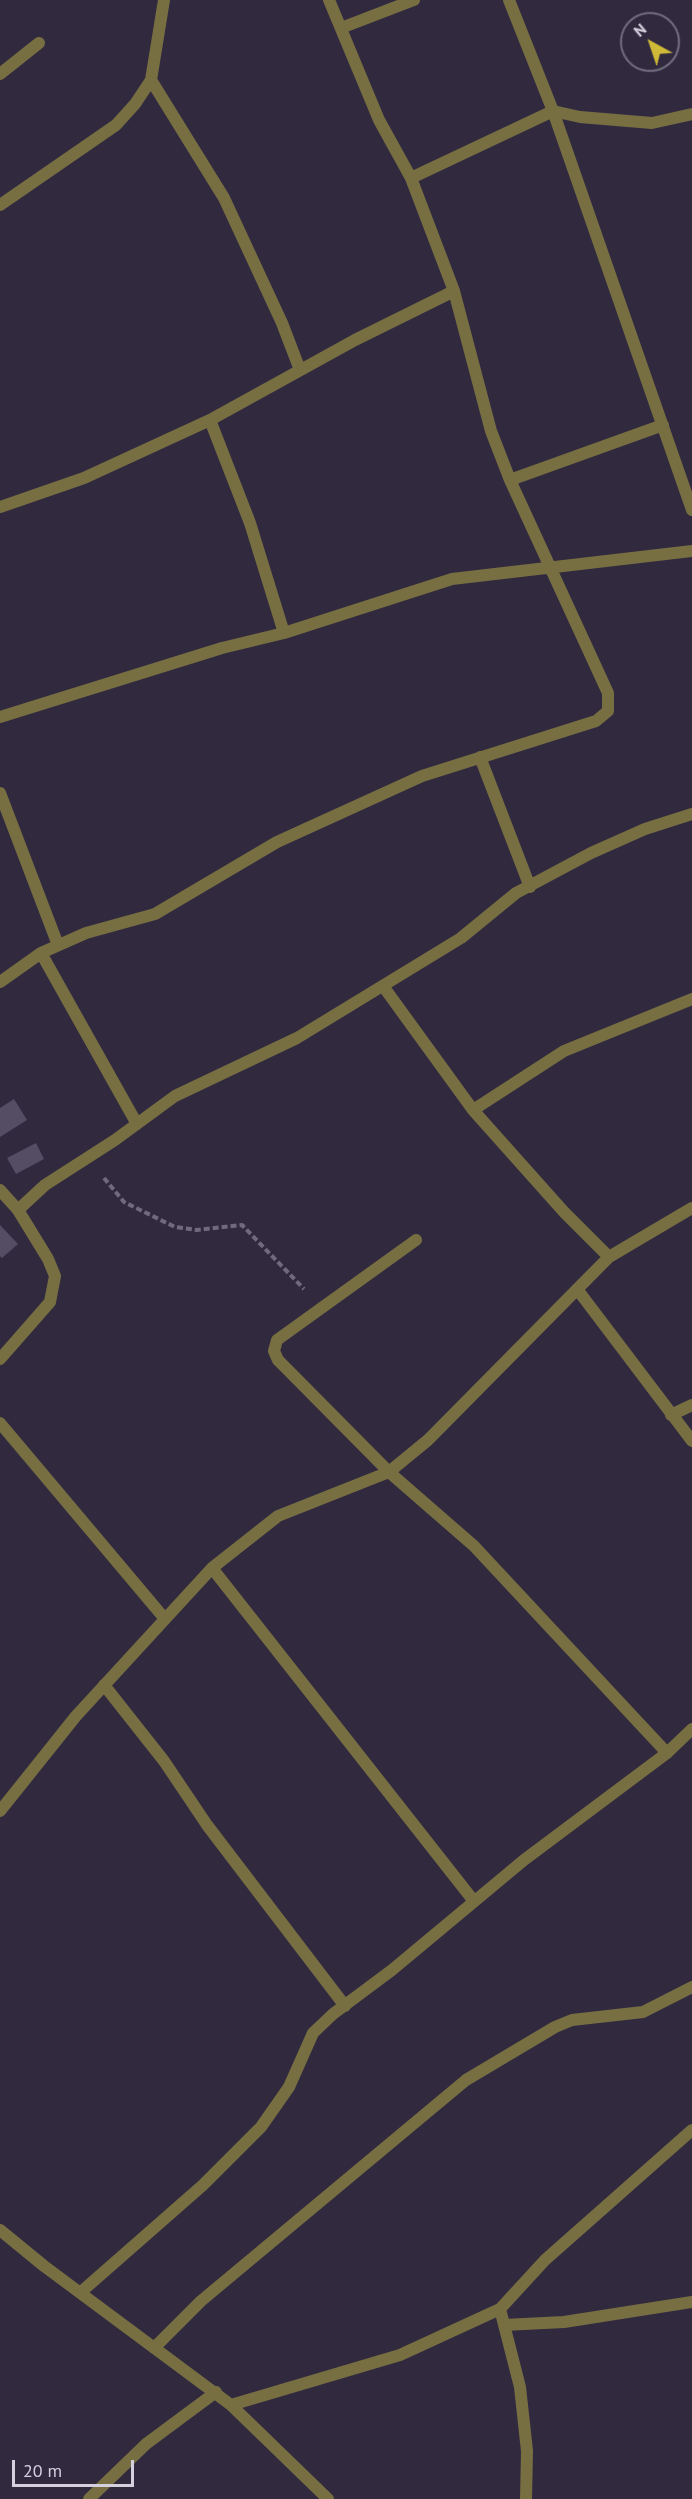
<!DOCTYPE html>
<style>
body{margin:0}
#map{position:relative;width:692px;height:2499px;overflow:hidden;background:#312a3f;font-family:"PT Sans",sans-serif}
canvas{display:block}
.north{position:absolute;left:620px;top:12px;width:60px;height:60px;box-sizing:border-box;background:#312a3f;border:2px solid #726c7f;border-radius:50%;rotate:320deg;font-size:16px;font-weight:700;line-height:24px;text-align:center;color:#d4d0de}
.north::after{content:'';display:block;margin:auto;width:21px;height:27px;background:#ceb837;clip-path:polygon(50% 0,100% 100%,50% 72%,0 100%)}
.scale{position:absolute;left:12px;top:2460px;width:122px;height:27px;box-sizing:border-box;border:3px solid #d4d0de;border-top:0;padding-left:8px;font-size:18px;line-height:21px;white-space:nowrap;color:#d4d0de;-webkit-text-stroke:4px #312a3f;paint-order:stroke}
</style>
<div id="map">
<canvas width="692" height="2499"></canvas>
<div class="north">N</div>
<div class="scale">20 m</div>
</div>
<script>
const ctx = document.querySelector('canvas').getContext('2d');
ctx.lineJoin = 'round';
function fill(path, color) { ctx.fillStyle = color; ctx.fill(path, 'evenodd'); }
const shape = rows => new Path2D(rows.map(r => 'M' + r).join(''));
function trace(path, color, width, dash) { ctx.strokeStyle = color; ctx.lineWidth = width; ctx.lineCap = dash ? 'butt' : 'round'; ctx.setLineDash(dash || []); ctx.stroke(path); }
const building = shape([
 [14,1099,27,1120,0,1137,0,1108],
 [36,1143,44,1159,16,1174,7,1158],
 [0,1225,18,1244,2,1258,0,1256]
]);
const path = shape([
 [104,1178,124,1202,175,1227,197,1230,242,1225,304,1289]
]);
const minor = shape([
 [509,0,553,111,692,510],
 [341,28,414,0],
 [0,74,39,43],
 [151,80,224,198,282,323,300,370],
 [411,178,553,111,580,117,652,123,692,114],
 [0,205,116,125,135,104,151,80,164,0],
 [210,420,250,523,284,633],
 [510,480,663,425],
 [0,507,84,478,210,420,355,340,454,291],
 [0,717,222,648,284,633,452,579,692,551],
 [480,757,530,887],
 [0,793,58,945],
 [41,953,137,1124],
 [0,982,41,953,86,933,155,914,277,842,422,776,596,721,608,711,608,693,510,480,491,431,454,291,411,178,379,120,329,0],
 [383,986,473,1110,564,1212,609,1257],
 [473,1110,564,1051,692,999],
 [0,1190,18,1210,48,1259,55,1276,50,1302,0,1359],
 [18,1210,45,1185,115,1140,175,1096,297,1038,461,938,516,893,591,853,645,829,692,814],
 [416,1240,277,1340,274,1351,278,1360,389,1472,474,1546,667,1753],
 [577,1289,692,1441],
 [671,1415,692,1405],
 [0,1423,165,1619],
 [212,1568,473,1900],
 [104,1685,164,1761,207,1825,345,2006],
 [0,1811,76,1716,212,1568,278,1516,389,1472,428,1440,609,1257,692,1208],
 [0,2230,44,2266,231,2405,328,2499],
 [81,2292,203,2185,261,2127,289,2087,313,2033,333,2014,392,1970,524,1860,667,1753,692,1729],
 [500,2309,545,2260,692,2130],
 [504,2325,564,2322,692,2302],
 [154,2348,201,2301,466,2080,555,2027,572,2020,643,2012,692,1987],
 [231,2405,400,2355,500,2309,520,2387,527,2451,526,2499],
 [89,2499,146,2444,216,2392]
]);
fill(building, '#554d64');
trace(path, '#706a7d', 4, [6, 3]);
trace(minor, '#776f42', 12);
</script>
